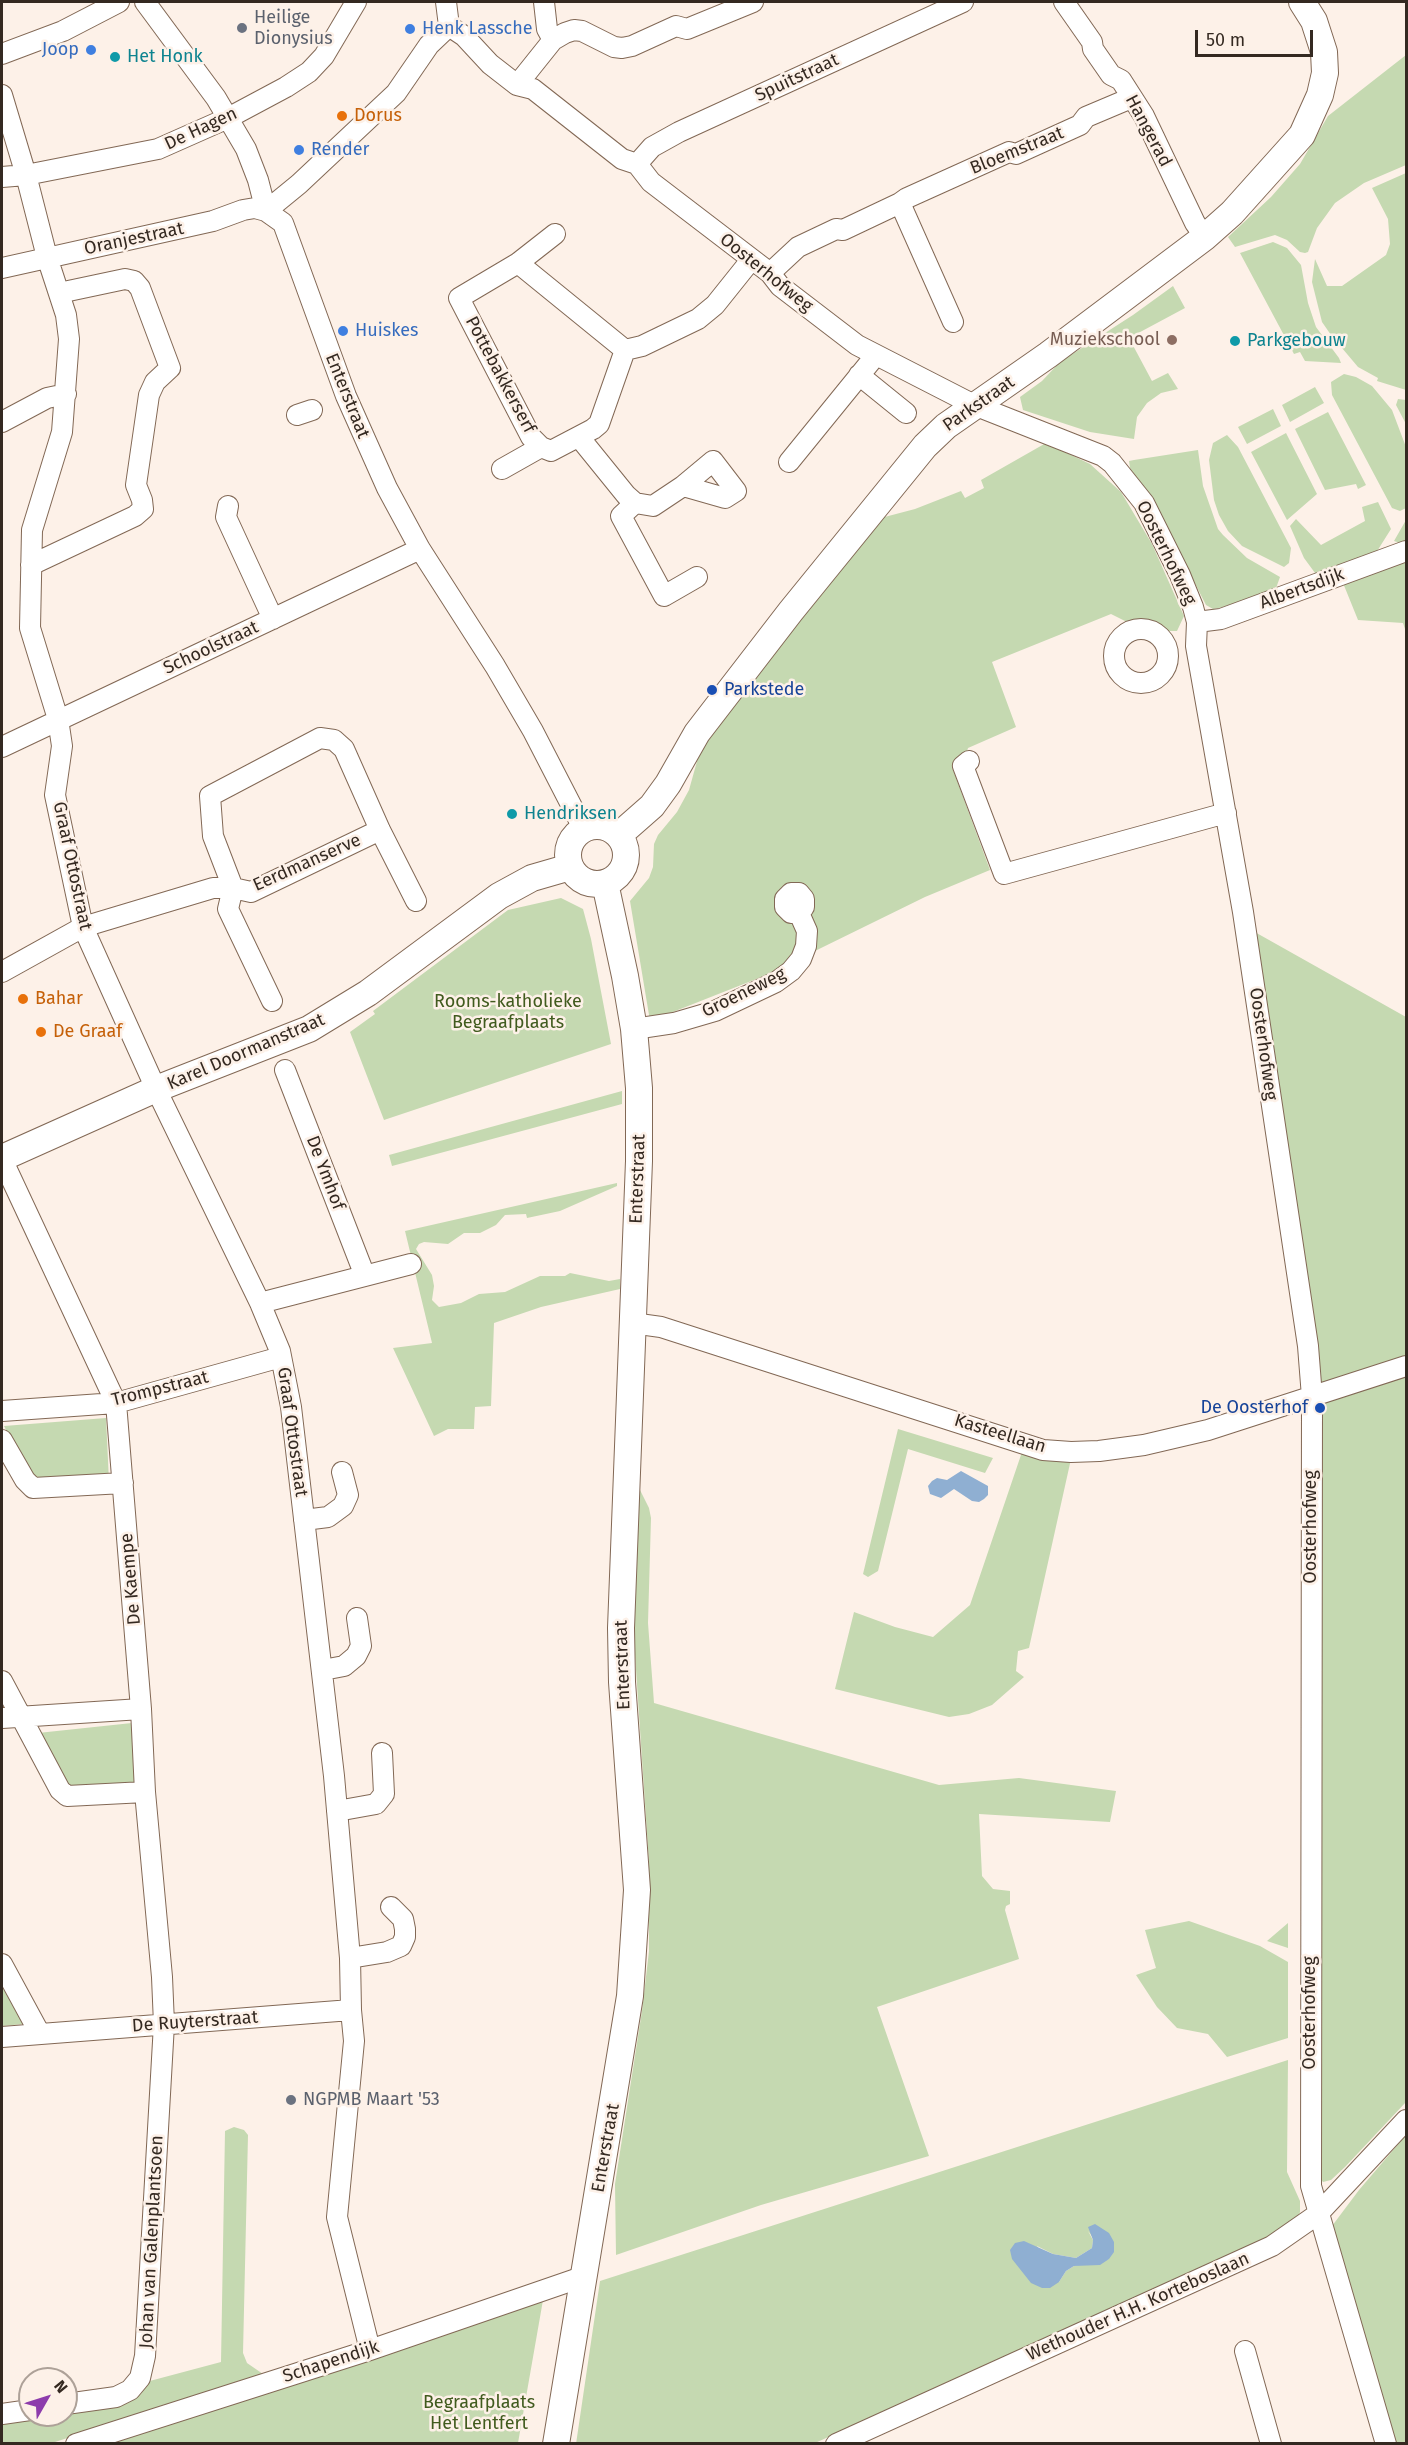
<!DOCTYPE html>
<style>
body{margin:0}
#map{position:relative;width:1408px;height:2445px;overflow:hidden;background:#fdf1e8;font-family:"Fira Sans",sans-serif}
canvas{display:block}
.frame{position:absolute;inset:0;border:3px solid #342921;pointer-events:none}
.north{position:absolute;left:18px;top:2367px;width:60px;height:60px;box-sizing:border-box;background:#fdf1e8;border:2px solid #ada198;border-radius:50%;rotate:51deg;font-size:16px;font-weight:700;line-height:24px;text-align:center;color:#342921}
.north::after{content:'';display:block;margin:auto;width:21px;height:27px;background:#8d3cac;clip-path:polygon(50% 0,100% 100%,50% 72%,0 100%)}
.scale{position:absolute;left:1195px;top:30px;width:118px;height:27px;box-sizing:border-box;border:3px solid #342921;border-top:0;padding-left:8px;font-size:18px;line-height:21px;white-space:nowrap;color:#342921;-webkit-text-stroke:4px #fdf1e8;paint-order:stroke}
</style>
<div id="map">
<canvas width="1408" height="2445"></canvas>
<div class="frame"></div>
<div class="north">N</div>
<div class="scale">50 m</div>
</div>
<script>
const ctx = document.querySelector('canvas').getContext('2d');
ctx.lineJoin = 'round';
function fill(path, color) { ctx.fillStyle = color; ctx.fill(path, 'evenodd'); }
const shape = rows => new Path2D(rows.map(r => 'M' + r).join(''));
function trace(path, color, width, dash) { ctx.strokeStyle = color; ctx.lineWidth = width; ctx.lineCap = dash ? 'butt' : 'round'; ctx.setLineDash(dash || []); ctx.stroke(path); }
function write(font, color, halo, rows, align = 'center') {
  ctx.font = font + ' "Fira Sans",sans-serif'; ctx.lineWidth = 5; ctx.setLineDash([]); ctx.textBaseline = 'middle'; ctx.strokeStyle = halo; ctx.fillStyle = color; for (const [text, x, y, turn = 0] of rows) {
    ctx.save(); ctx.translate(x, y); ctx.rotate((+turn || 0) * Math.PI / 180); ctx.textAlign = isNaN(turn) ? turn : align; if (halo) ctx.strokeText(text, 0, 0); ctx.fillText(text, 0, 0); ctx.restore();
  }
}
const green = shape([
 [1406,55,1406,165,1364,183,1335,203,1317,228,1308,252,1305,253,1300,252,1287,240,1275,235,1235,247,1228,237,1271,197,1300,164,1328,116],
 [1406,173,1406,390,1377,381,1378,378,1358,367,1331,335,1322,322,1312,282,1315,259,1327,286,1342,286,1386,255,1390,244,1388,219,1372,188],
 [1273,242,1287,248,1301,265,1308,303,1316,327,1339,358,1341,363,1305,361,1300,352,1294,354,1240,253],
 [1173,286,1185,308,1129,338,1152,381,1168,373,1178,389,1161,393,1147,403,1137,417,1134,439,1090,432,1023,410,1020,397,1042,381,1060,362,1133,315],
 [1344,374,1356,377,1372,386,1392,410,1406,447,1406,508,1400,511,1392,508,1332,395,1331,382],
 [1315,387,1324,403,1290,422,1282,405],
 [1398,399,1406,400,1406,424,1396,405],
 [1273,409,1281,426,1247,444,1238,427],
 [1328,412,1366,485,1358,489,1356,484,1325,490,1295,429],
 [1286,433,1317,494,1287,520,1251,452],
 [1227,435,1238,447,1291,548,1289,563,1284,567,1242,546,1228,531,1219,515,1214,500,1209,460,1213,443],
 [1046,443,1090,464,1121,492,1152,544,1184,616,1177,631,1161,631,1133,625,1111,614,992,662,1016,727,968,748,964,761,952,767,990,870,925,897,764,976,650,1021,630,901,649,878,653,867,654,844,658,835,677,812,689,790,701,747,877,519,915,509,961,491,965,498,984,488,981,480],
 [1198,450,1203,486,1218,529,1223,535,1247,558,1280,577,1275,591,1219,608,1213,609,1206,605,1161,517,1130,468,1129,461,1134,460],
 [1378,502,1391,529,1374,556,1318,577,1304,558,1290,526,1296,519,1321,545,1365,521,1362,507],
 [1406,520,1406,543,1403,544,1394,541],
 [1406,562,1406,632,1403,623,1358,620,1343,583],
 [561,898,583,909,591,939,611,1044,384,1120,350,1032,375,1014,373,1011,508,910],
 [1253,931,1406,1017,1406,1361,1321,1390],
 [622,1091,622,1104,392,1166,389,1155],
 [617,1183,617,1186,560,1211,527,1218,526,1214,505,1215,496,1225,480,1233,464,1233,448,1244,424,1242,419,1244,416,1249,432,1275,434,1286,432,1300,439,1307,461,1303,479,1294,505,1292,540,1276,565,1276,570,1273,609,1281,620,1279,620,1289,541,1307,494,1323,491,1406,475,1407,474,1429,448,1429,434,1436,393,1348,432,1343,405,1231],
 [1406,1376,1406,2102,1345,2167,1331,2180,1323,2182,1317,2175,1311,1645,1322,1403],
 [106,1418,109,1482,34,1485,4,1426],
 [898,1429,993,1458,985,1473,908,1449,878,1571,868,1577,863,1574],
 [1022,1452,1071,1459,1029,1648,1018,1651,1016,1671,1024,1677,992,1705,969,1714,949,1717,835,1689,854,1612,895,1627,933,1637,970,1605],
 [639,1488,649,1508,651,1518,648,1623,654,1703,939,1785,1019,1778,1116,1791,1110,1822,979,1814,982,1876,993,1889,1010,1891,1010,1904,1006,1906,1005,1910,1019,1959,877,2007,929,2156,761,2205,616,2255,615,2184,642,2011,649,1951,649,1863,633,1625],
 [132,1723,137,1786,70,1791,38,1733],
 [1189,1921,1260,1946,1288,1962,1288,2038,1227,2057,1208,2034,1177,2028,1157,2007,1136,1975,1156,1968,1145,1930],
 [1288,1923,1288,1948,1267,1941],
 [2,1982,24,2024,2,2026],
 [1288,2060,1287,2172,1300,2201,1300,2212,1295,2224,1202,2270,815,2443,576,2444,600,2281],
 [1088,2231,1109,2259,1074,2266,1066,2271,1059,2282,1037,2246,1053,2254,1076,2258,1092,2248,1093,2240],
 [234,2127,244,2130,248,2135,243,2353,247,2363,263,2374,52,2443,2,2443,2,2424,51,2415,66,2415,66,2412,131,2400,141,2394,146,2382,221,2362,225,2131],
 [1406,2135,1406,2443,1390,2443,1332,2226,1359,2190],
 [543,2300,518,2443,107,2444]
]);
const water = shape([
 [961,1471,988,1486,988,1495,984,1499,979,1502,972,1501,954,1489,941,1498,930,1494,928,1486,932,1481,937,1478,947,1480],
 [1095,2224,1109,2233,1114,2242,1114,2252,1109,2259,1100,2265,1074,2266,1066,2271,1059,2282,1050,2288,1042,2288,1031,2283,1012,2259,1010,2250,1015,2243,1024,2241,1053,2254,1076,2258,1092,2248,1093,2240,1088,2227]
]);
const minor = shape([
 [145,2,216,98,246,149,258,180,266,211],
 [446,2,449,26],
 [544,2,547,29,553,40],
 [1064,2,1092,42,1093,49,1111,75,1121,80,1144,116,1195,223,1205,237],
 [449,26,464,36,490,64,517,85,533,89,622,159,637,164,651,182,770,273,780,286,857,345,974,405,1103,456,1112,463,1144,503,1180,575,1193,607,1197,622,1196,646,1243,912,1308,1346,1312,1397,1311,2186,1386,2444],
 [2,54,63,31,119,2],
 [517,85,553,40,565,33,574,30,582,31,614,47,622,48,632,46,676,26,687,29,753,2],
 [2,95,26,175,47,257,66,315,69,339,62,432,32,530,30,628,58,719,62,746,55,795,83,927,156,1089,260,1303,280,1351,291,1407,334,1776,350,1958,351,2010,354,2041,337,2217,370,2350],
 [637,164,652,147,679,132,963,2],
 [2,177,26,175,158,149,228,118,286,87,309,72,324,56,356,2],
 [900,203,953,322],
 [266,211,299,184,396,93,429,45,449,26],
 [518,263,625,350,599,424,593,429,551,451,541,447,531,437,459,298,518,263],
 [518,263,555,234],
 [2,268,213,221,243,210,255,208,266,211,283,223,346,396,387,488,420,549,495,666,533,731,583,828],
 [770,273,798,247,836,229,843,230,900,203,907,198,1009,152,1016,154,1080,125,1086,117,1131,98],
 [625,350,642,346,698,319,715,305,751,260],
 [859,375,906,413],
 [297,415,312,410],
 [2,422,47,398,66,394],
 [579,437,626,495,635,503,653,506,683,486,725,498,736,491,713,461,683,486],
 [789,462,876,355],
 [502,469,541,447],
 [635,503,621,516,664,596,697,577],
 [228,506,226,517,273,619],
 [31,565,135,516,143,509,142,500,136,485,149,395,155,382,170,368,140,288,134,281,125,279,59,293],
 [1197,622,1221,619,1406,551],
 '1114 656a27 27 0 1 1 54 0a27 27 0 1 1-54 0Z',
 [2,747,420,549],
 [969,761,963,766,1004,874,1226,813],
 [2,972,83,927,213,888,233,888,213,836,210,796,320,738,334,740,344,749,380,830,416,901],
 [272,1001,228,909,233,888,251,892,380,830],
 [634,1029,674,1023,715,1011,776,982,791,971,801,959,806,946,807,931,799,913,804,907,804,899,799,893,791,893,785,899,785,907,791,913,799,913],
 [285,1070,365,1276],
 [2,1159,116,1403,141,1709,145,1792,162,1977,164,2024,145,2356,140,2378,130,2390,116,2397,66,2404],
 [260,1303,411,1264],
 [632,1323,661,1327,1043,1450,1071,1452,1099,1451,1144,1445,1208,1430,1406,1366],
 [2,1411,116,1403,281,1357],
 [2,1440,25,1480,33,1488,123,1483],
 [304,1520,328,1517,343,1506,348,1495,342,1472],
 [323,1670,344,1666,356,1656,361,1646,357,1618],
 [2,1681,60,1790,67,1796,145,1792],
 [2,1718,141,1709],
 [337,1811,376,1804,384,1794,382,1753],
 [350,1958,387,1952,401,1946,405,1937,405,1929,403,1919,391,1907],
 [2,1964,40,2034],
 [2,2037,351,2010],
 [1245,2351,1271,2444],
 [2,2414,30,2410],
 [76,2444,370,2350,585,2276],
 [836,2444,1272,2246,1318,2214,1406,2120]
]);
const major = shape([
 '568 855a29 29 0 1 1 58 0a29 29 0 1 1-58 0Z',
 [619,835,652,806,668,784,697,733,791,611,925,446,946,426,1048,355,1205,237,1232,213,1302,135,1320,95,1325,73,1324,52,1314,21,1302,2],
 [2,1158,156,1089,309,1029,368,993,499,896,532,878,570,867],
 [556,2444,630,1996,637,1890,622,1682,621,1628,639,1161,639,1088,634,1029,625,976,605,883]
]);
const markers = [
 [242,28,6,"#6b7280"],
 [410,29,6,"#3f7fe0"],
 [91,50,6,"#3f7fe0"],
 [115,57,6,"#0f9aa8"],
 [342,116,6,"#e8710a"],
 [299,150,6,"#3f7fe0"],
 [343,331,6,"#3f7fe0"],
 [1172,340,6,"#8d6e63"],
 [1235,341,6,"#0f9aa8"],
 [712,690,6,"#1a4fb4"],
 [512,814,6,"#0f9aa8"],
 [23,999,6,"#e8710a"],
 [41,1032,6,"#e8710a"],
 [1320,1408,6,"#1a4fb4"],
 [291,2100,6,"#6b7280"]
];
const worshipNames = [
 ["Heilige",254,18],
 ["Dionysius",254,39],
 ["NGPMB Maart '53",303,2100]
];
const shopNames = [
 ["Henk Lassche",422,29],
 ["Joop",79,50,"right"],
 ["Render",311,150],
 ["Huiskes",355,331]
];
const cultureNames = [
 ["Het Honk",127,57],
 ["Parkgebouw",1247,341],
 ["Hendriksen",524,814]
];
const streetNames = [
 ["Spuitstraat",797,78,-25],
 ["De Hagen",201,129,-25],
 ["Hangerad",1148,131,62],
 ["Bloemstraat",1017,151,-22],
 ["Oranjestraat",134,239,-12],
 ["Oosterhofweg",766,273,39],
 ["Pottebakkerserf",500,375,62],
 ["Enterstraat",347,396,68],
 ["Parkstraat",979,404,-35],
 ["Oosterhofweg",1166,553,64],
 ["Albertsdijk",1302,589,-20],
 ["Schoolstraat",211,648,-25],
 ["Eerdmanserve",307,863,-24],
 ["Graaf Ottostraat",72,866,78],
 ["Groeneweg",744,993,-26],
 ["Oosterhofweg",1263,1044,82],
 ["Karel Doormanstraat",246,1052,-23],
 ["De Ymhof",325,1173,69],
 ["Enterstraat",638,1179,-88],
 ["Trompstraat",160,1389,-14],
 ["Graaf Ottostraat",292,1432,82],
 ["Kasteellaan",1000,1434,17],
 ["Oosterhofweg",1311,1527,-90],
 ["De Kaempe",131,1579,-95],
 ["Enterstraat",623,1665,-92],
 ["Oosterhofweg",1310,2013,-90],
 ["De Ruyterstraat",195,2022,-4],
 ["Enterstraat",606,2148,-80],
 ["Johan van Galenplantsoen",152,2242,-87],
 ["Wethouder H.H. Korteboslaan",1138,2307,-24],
 ["Schapendijk",331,2362,-18]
];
const foodNames = [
 ["Dorus",354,116],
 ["Bahar",35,999],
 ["De Graaf",53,1032]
];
const educationNames = [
 ["Muziekschool",1160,340]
];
const transitNames = [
 ["Parkstede",724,690],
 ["De Oosterhof",1308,1408,"right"]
];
const parkNames = [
 ["Rooms-katholieke",508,1002],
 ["Begraafplaats",508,1023],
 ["Begraafplaats",479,2403],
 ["Het Lentfert",479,2424]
];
fill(green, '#c5d9b1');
fill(water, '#8fafd2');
trace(minor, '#826855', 22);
trace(major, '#826855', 28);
trace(minor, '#fff', 20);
trace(major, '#fff', 26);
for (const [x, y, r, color] of markers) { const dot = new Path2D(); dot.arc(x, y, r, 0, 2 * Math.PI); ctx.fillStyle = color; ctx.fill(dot); trace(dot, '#fdf1e8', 2); }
write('18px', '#5b616d', '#fdf1e8', worshipNames, 'left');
write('18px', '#366cbe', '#fdf1e8', shopNames, 'left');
write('18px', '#0d838f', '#fdf1e8', cultureNames, 'left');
write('18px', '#342921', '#fdf1e8', streetNames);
write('18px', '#c56008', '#fdf1e8', foodNames, 'left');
write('18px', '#785e54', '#fdf1e8', educationNames, 'right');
write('18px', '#164399', '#fdf1e8', transitNames, 'left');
write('18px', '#415b1e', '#fdf1e8', parkNames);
</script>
